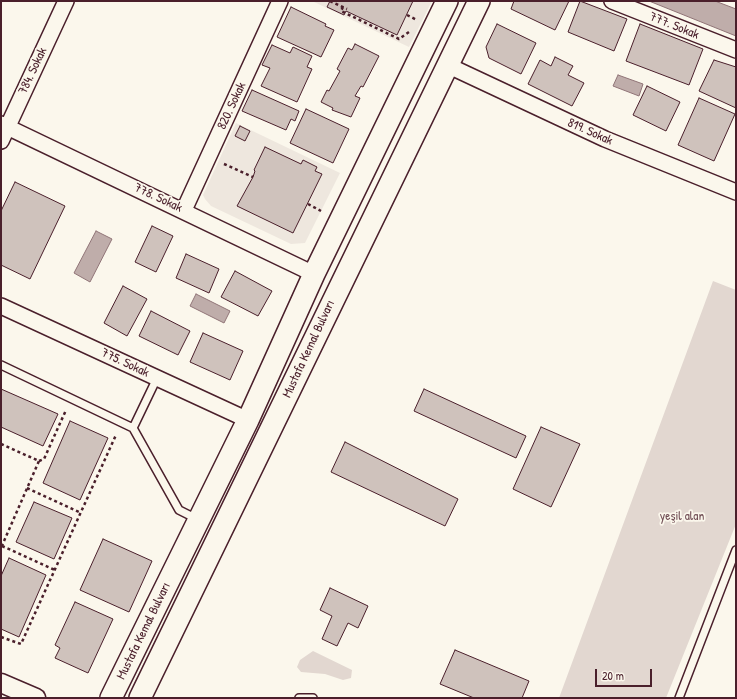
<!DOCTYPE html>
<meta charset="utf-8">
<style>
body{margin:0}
#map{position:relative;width:737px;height:699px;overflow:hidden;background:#fbf7ec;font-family:"Patrick Hand",sans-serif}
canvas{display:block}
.frame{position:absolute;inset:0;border:2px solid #4a1f2b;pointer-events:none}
.scale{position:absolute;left:595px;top:669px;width:57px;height:18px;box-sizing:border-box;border:2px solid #4a1f2b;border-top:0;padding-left:5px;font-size:12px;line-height:14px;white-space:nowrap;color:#4a1f2b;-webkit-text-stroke:3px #fbf7ec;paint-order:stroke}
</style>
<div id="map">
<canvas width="737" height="699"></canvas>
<div class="frame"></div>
<div class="scale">20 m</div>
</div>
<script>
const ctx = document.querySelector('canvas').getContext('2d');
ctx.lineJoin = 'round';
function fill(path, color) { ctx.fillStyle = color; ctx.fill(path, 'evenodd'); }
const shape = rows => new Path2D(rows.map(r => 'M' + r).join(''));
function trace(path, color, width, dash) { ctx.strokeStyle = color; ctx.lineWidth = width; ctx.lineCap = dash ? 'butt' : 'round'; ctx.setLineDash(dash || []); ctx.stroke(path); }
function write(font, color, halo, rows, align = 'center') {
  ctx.font = font + ' "Patrick Hand",sans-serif'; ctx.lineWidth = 3.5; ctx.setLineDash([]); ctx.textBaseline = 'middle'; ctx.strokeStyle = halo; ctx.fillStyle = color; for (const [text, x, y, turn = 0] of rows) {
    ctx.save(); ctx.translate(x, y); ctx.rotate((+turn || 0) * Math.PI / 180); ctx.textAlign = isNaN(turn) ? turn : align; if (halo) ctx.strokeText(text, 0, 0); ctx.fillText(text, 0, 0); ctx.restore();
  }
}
const built = shape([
 [312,1,432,1,409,47],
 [236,123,340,173,305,243,291,244,211,206,205,199,203,195]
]);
const green = shape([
 [713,281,736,290,736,524,666,698,559,698],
 [313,651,352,670,351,678,343,680,325,674,301,672,297,667,300,660]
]);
const water = shape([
 [649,1,715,1,736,9,736,36,649,1],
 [618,75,643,84,639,96,613,86,618,75],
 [96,231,112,239,90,282,74,273,96,231],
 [196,294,230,311,224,323,190,306,196,294]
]);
const building = shape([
 [330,1,413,1,397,35,346,11,344,15,327,7,330,1],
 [514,1,569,1,555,30,511,9,514,1],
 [580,1,627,19,614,51,568,32,580,1],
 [291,7,326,24,325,26,334,30,321,57,277,37,291,7],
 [497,24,536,43,521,74,489,58,486,47,497,24],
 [640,24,703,49,689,85,626,61,640,24],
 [355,44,379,56,363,87,361,86,355,96,360,98,351,117,332,110,333,108,321,102,327,90,329,91,340,71,337,69,348,48,352,50,355,44],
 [272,45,290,53,293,47,312,56,307,67,312,69,297,102,261,86,270,68,262,65,272,45],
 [555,57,573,66,568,75,584,83,572,106,528,84,540,60,551,66,555,57],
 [714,60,736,67,736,108,699,91,714,60],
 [647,86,680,102,666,131,633,115,647,86],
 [252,90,299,111,295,121,291,119,286,130,242,111,252,90],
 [699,98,735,114,714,161,678,145,699,98],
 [306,109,349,129,333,163,290,143,306,109],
 [240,126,250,131,245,141,235,136,240,126],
 [265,147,301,164,303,160,317,167,315,171,322,174,293,233,237,206,253,177,255,171,254,170,265,147],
 [15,182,65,206,30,279,1,265,1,211,15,182],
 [152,226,173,236,156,272,135,262,152,226],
 [186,254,219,269,209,293,176,278,186,254],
 [235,271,272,291,258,316,221,297,235,271],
 [123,286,147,299,127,336,104,323,123,286],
 [151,311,190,331,178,355,139,336,151,311],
 [203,333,243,351,230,380,190,362,203,333],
 [1,389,58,414,43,446,1,427,1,389],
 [424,389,526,436,516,458,414,411,424,389],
 [70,421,108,438,80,500,43,483,70,421],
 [541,427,580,444,551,507,513,489,541,427],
 [345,442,458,499,445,526,331,472,345,442],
 [34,502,72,518,54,559,16,542,34,502],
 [103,539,152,561,129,612,80,590,103,539],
 [9,558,46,575,19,637,1,629,1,576,9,558],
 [330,588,368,606,358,628,348,623,337,646,322,639,332,616,320,610,330,588],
 [75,602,113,619,88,673,55,658,60,648,55,645,75,602],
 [455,650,529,681,522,698,474,698,440,684,455,650]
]);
const path = shape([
 [330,1,347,9],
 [343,7,341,11,399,39,409,32],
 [407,15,417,20],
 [224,164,253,177],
 [308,204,321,211],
 [1,444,39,461,1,548],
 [39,461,44,459,66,410],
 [27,488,81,513],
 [2,546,55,570],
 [1,637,21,644,116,435]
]);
const service = shape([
 [1,365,133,428,179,510,197,519],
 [133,428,157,378],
 [299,698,313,698],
 [679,698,736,550]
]);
const minor = shape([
 [612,1,736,50],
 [447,65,605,139,736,192],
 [1,124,314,274],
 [1,141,66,1],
 [184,210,280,1],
 [1,306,248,420]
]);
const tertiary = shape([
 [1,683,36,698]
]);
const secondary = shape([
 [111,698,248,420,314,274,447,1],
 [140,698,479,1]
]);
const streetNames = [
 ["777. Sokak",674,26,22],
 ["784. Sokak",33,71,-65],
 ["820. Sokak",232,106,-65],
 ["819. Sokak",590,132,24],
 ["778. Sokak",158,198,25],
 ["Mustafa Kemal Bulvarı",309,349,-65],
 ["775. Sokak",125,363,25],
 ["Mustafa Kemal Bulvarı",144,631,-64]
];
const parkNames = [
 ["yeşil alan",682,517]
];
fill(built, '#eee7de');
fill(green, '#e2d7d0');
fill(water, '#bfadaa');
trace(water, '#907477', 1);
fill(building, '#cfc2bc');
trace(building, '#4a1f2b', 1);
trace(service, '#4a1f2b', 10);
trace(minor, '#4a1f2b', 18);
trace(tertiary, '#4a1f2b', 21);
trace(secondary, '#4a1f2b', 24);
trace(path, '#4a1f2b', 2.5, [3, 3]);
trace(service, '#fbf7ec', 7);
trace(minor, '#fbf7ec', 15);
trace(tertiary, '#fbf7ec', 18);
trace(secondary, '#fbf7ec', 21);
write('13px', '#4a1f2b', '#fbf7ec', streetNames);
write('13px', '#704d54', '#fbf7ec', parkNames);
</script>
